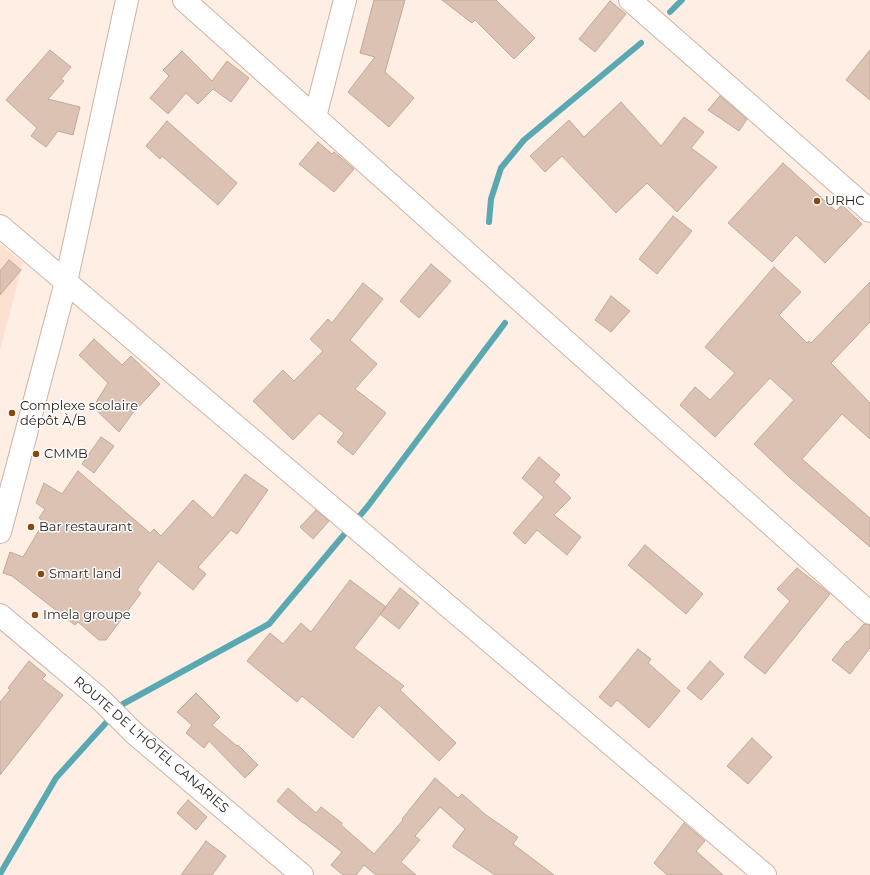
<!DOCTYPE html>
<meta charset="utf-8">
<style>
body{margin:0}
canvas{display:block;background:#ffeee4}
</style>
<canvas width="870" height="875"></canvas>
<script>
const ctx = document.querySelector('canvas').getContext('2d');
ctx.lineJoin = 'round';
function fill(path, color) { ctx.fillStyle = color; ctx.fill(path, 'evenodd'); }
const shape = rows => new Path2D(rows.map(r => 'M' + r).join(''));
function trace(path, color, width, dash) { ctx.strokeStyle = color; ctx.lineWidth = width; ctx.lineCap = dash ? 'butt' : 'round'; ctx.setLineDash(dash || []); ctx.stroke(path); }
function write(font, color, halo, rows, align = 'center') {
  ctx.font = font + ' Montserrat,sans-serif'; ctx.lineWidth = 3; ctx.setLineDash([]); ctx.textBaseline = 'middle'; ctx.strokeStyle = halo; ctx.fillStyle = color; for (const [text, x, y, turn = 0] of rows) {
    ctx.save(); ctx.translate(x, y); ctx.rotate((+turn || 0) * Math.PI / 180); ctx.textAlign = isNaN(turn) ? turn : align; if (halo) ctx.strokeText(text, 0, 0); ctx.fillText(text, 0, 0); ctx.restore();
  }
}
const built = shape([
 [0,244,23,263,0,350]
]);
const stream = shape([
 [670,12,682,0],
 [489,222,491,199,501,168,524,140,641,43],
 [0,874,56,778,123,704,269,624,368,506,505,323]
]);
const building = shape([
 [374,0,405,0,385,72,414,98,389,127,348,92,375,57,360,53,374,0],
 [442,0,496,0,535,38,514,59,475,20,472,23,442,0],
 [610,1,626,14,595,52,579,39,610,1],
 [50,50,71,67,61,79,64,81,48,99,80,107,73,135,58,131,46,147,31,136,37,128,6,100,50,50],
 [870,50,870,100,846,80,870,50],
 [182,51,212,81,227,61,249,78,231,102,213,89,198,104,186,93,168,114,150,98,169,76,163,70,182,51],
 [720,96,747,119,739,131,708,110,720,96],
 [621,102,661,146,684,117,704,132,691,148,717,167,677,212,647,183,616,213,562,156,545,172,530,156,569,120,584,137,621,102],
 [167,121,237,183,218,205,162,156,160,159,146,146,167,121],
 [318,142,332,154,334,152,354,169,334,192,299,164,318,142],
 [783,163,836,211,842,205,862,224,825,263,796,235,772,262,728,223,783,163],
 [673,216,692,231,657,274,639,259,673,216],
 [9,260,21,270,0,295,0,271,9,260],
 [431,264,451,281,419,318,400,301,431,264],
 [774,267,801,292,779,315,807,343,809,341,811,343,870,282,870,322,831,363,870,403,870,439,842,414,802,459,870,518,870,547,789,477,754,444,794,400,770,378,715,437,680,405,695,387,710,400,735,373,705,347,774,267],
 [363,283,383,299,350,340,377,364,355,389,386,413,353,455,337,442,344,433,319,413,293,440,253,401,283,370,294,381,323,351,310,339,328,319,332,323,363,283],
 [611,296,630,311,611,332,595,320,611,296],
 [94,339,122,365,131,356,160,384,132,414,119,432,93,407,108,383,79,355,94,339],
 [101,437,114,446,94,473,82,464,101,437],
 [539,457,560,475,554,482,571,498,554,515,581,537,567,555,537,530,525,544,513,533,544,497,522,478,539,457],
 [78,471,150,533,154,529,161,536,193,500,213,518,245,474,268,490,237,534,231,530,198,567,206,574,193,590,158,561,137,590,141,593,106,640,99,640,78,622,75,625,12,576,3,573,10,552,23,557,44,522,39,518,45,509,36,503,44,483,62,494,78,471],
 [316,510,329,521,313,539,300,527,316,510],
 [645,545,703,594,686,614,628,565,645,545],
 [797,568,830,594,765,674,744,657,790,601,777,589,797,568],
 [350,580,386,607,354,648,404,686,400,690,456,743,439,761,379,705,353,738,302,696,297,702,247,661,270,633,283,644,301,623,311,632,350,580],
 [400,588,419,603,399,629,380,614,400,588],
 [864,624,870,625,870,648,850,674,832,660,847,641,848,642,864,624],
 [638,649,651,659,648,663,680,691,649,728,617,700,611,707,599,697,638,649],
 [29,661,46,675,42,679,63,695,0,775,0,702,10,690,8,688,29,661],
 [710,661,724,674,701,700,687,688,710,661],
 [196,693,220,717,212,725,237,746,238,745,258,765,245,778,209,741,204,748,186,733,192,725,177,712,196,693],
 [752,738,772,757,748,784,727,766,752,738],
 [435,778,458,798,462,794,486,815,518,837,513,844,554,875,495,875,453,847,453,845,465,829,440,807,415,836,420,840,401,862,416,875,376,875,364,865,356,875,343,875,331,865,342,852,304,823,303,823,277,801,288,788,316,813,321,807,342,823,341,825,374,854,403,820,402,819,435,778],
 [188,800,207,817,196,830,177,813,188,800],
 [684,823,705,841,696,851,723,875,667,875,654,863,684,823],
 [206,841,226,856,212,875,181,875,206,841]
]);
const minor = shape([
 [184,0,870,613],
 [630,0,870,211],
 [315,117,345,0],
 [0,226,765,875],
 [0,532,66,282,127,0],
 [0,615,99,698,134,733,302,875]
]);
const markers = [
 [817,201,4,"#87490c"],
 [12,413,4,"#87490c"],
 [36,454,4,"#87490c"],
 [31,527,4,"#87490c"],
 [41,574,4,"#87490c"],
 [35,615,4,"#87490c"]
];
const poiNames = [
 ["URHC",825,201],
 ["Complexe scolaire",20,406],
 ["dépôt À/B",20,421],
 ["CMMB",44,454],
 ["Bar restaurant",39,527],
 ["Smart land",49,574],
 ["Imela groupe",43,615]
];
const streetNames = [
 ["ROUTE DE L'HÔTEL CANARIES",151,745,41]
];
fill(built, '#fce0d0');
trace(stream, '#5aa8b2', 6);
fill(building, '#dcc2b2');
trace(building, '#c1a898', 1);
trace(minor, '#ceb3a5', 24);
trace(minor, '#fff', 22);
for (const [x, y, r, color] of markers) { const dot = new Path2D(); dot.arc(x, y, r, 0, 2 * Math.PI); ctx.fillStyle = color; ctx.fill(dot); trace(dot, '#fff', 1.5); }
write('13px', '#251c16', '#fff', poiNames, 'left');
write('13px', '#251c16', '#fff', streetNames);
</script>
